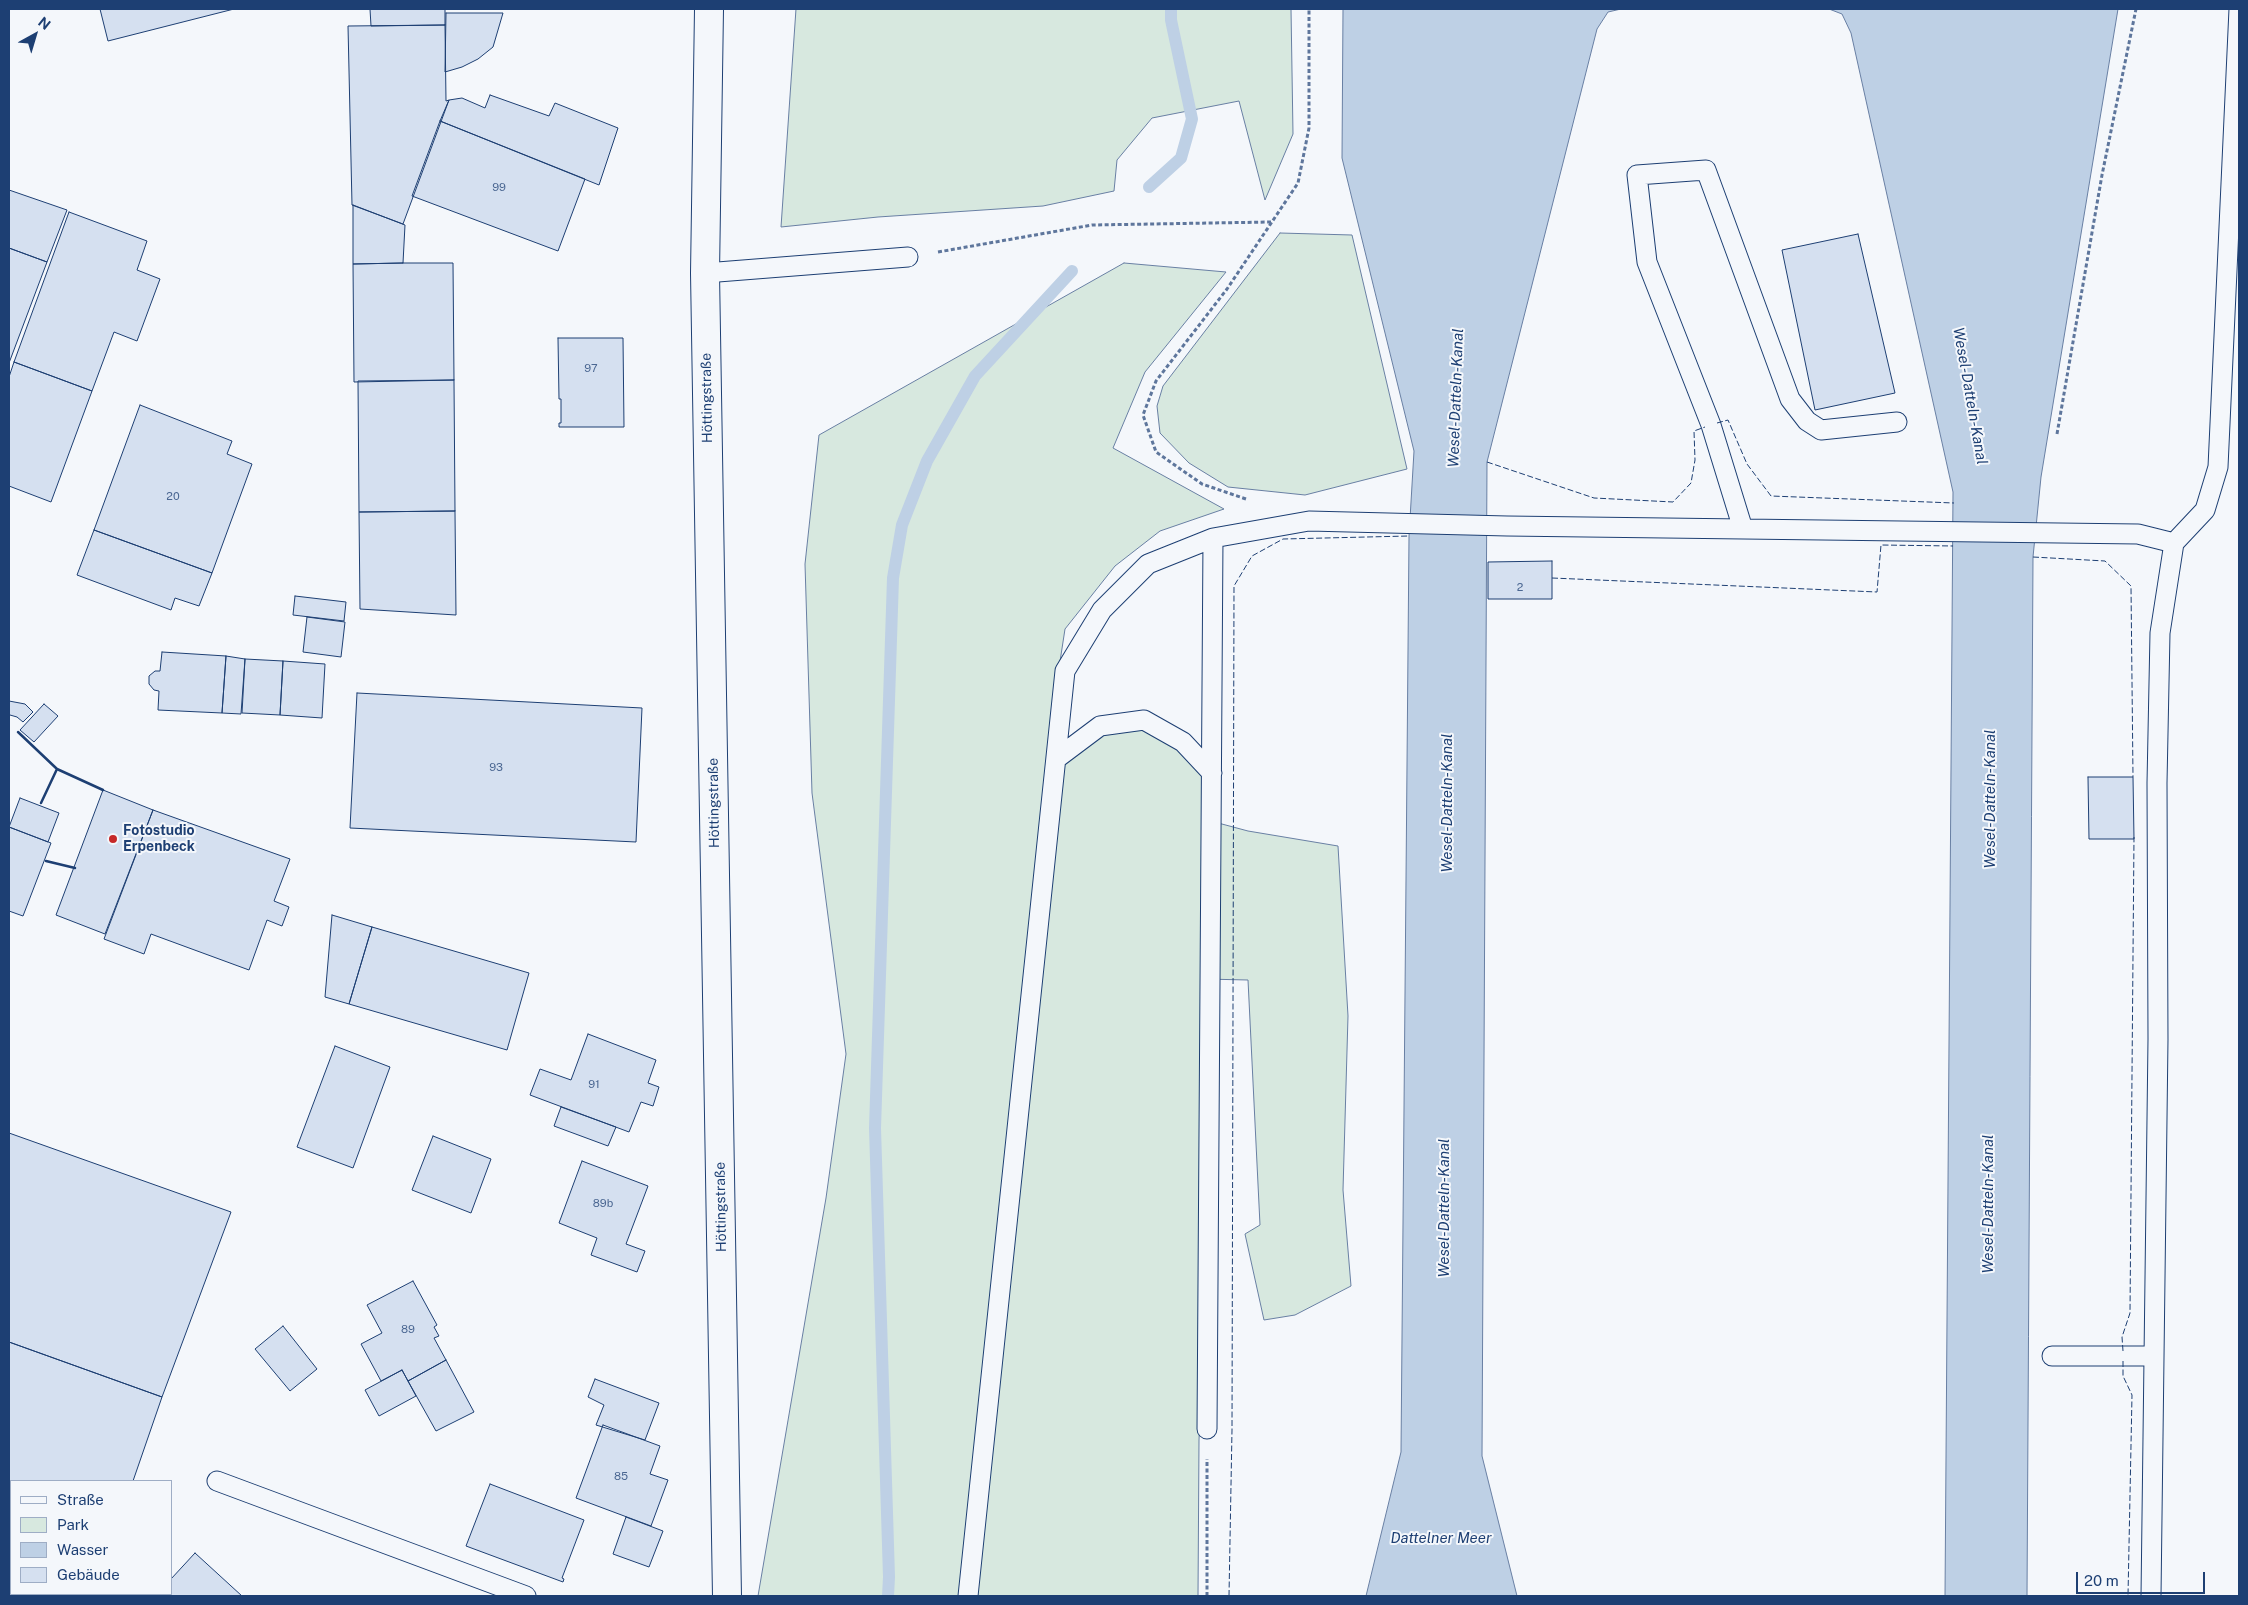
<!DOCTYPE html>
<meta charset="utf-8">
<style>
body{margin:0}
#map{position:relative;width:2248px;height:1605px;overflow:hidden;background:#f4f7fb;font-family:"Public Sans",sans-serif}
canvas{display:block}
.frame{position:absolute;inset:0;border:10px solid #1d3f73;pointer-events:none}
.legend{position:absolute;left:10px;top:1480px;width:162px;height:115px;box-sizing:border-box;background:#f4f7fb;border:1px solid #9eadc5;margin:0;padding:6px 9px;list-style:none;font-size:15px;color:#1d3f73}
.legend li{display:flex;align-items:center;gap:10px;height:25px}
.legend b{width:25px;border:1px solid #9eadc5}
.north{position:absolute;left:10px;top:10px;width:50px;height:50px;-webkit-text-stroke:4px #f4f7fb;paint-order:stroke;rotate:39deg;font-size:14px;font-weight:700;line-height:20px;text-align:center;color:#1d3f73}
.north::after{content:'';display:block;margin:auto;width:18px;height:22px;background:#1d3f73;clip-path:polygon(50% 0,100% 100%,50% 72%,0 100%)}
.scale{position:absolute;left:2076px;top:1572px;width:129px;height:22px;box-sizing:border-box;border:2px solid #1d3f73;border-top:0;padding-left:6px;font-size:15px;line-height:18px;white-space:nowrap;color:#1d3f73;-webkit-text-stroke:4px #f4f7fb;paint-order:stroke}
</style>
<div id="map">
<canvas width="2248" height="1605"></canvas>
<div class="frame"></div>
<ul class="legend">
<li><b style="height:6px;background:#f4f7fb"></b>Straße</li>
<li><b style="height:14px;background:#d7e8df"></b>Park</li>
<li><b style="height:14px;background:#bed0e5"></b>Wasser</li>
<li><b style="height:14px;background:#d5e0f0"></b>Gebäude</li>
</ul>
<div class="north">N</div>
<div class="scale">20 m</div>
</div>
<script>
const ctx = document.querySelector('canvas').getContext('2d');
ctx.lineJoin = 'round';
function fill(path, color) { ctx.fillStyle = color; ctx.fill(path, 'evenodd'); }
const shape = rows => new Path2D(rows.map(r => 'M' + r).join(''));
function trace(path, color, width, dash) { ctx.strokeStyle = color; ctx.lineWidth = width; ctx.lineCap = dash ? 'butt' : 'round'; ctx.setLineDash(dash || []); ctx.stroke(path); }
function write(font, color, halo, rows, align = 'center') {
  ctx.font = font + ' "Public Sans",sans-serif'; ctx.lineWidth = 4; ctx.setLineDash([]); ctx.textBaseline = 'middle'; ctx.strokeStyle = halo; ctx.fillStyle = color; for (const [text, x, y, turn = 0] of rows) {
    ctx.save(); ctx.translate(x, y); ctx.rotate((+turn || 0) * Math.PI / 180); ctx.textAlign = isNaN(turn) ? turn : align; if (halo) ctx.strokeText(text, 0, 0); ctx.fillText(text, 0, 0); ctx.restore();
  }
}
const green = shape([
 [796,9,1291,9,1293,134,1265,200,1239,101,1152,118,1117,160,1114,191,1043,206,878,217,781,227,796,9],
 [1280,233,1352,235,1407,469,1305,495,1228,487,1189,463,1160,433,1157,406,1163,386,1280,233],
 [1124,263,1226,272,1145,372,1113,448,1224,509,1160,531,1115,566,1065,629,1059,668,962,1596,758,1596,826,1198,846,1054,812,793,805,564,819,435,1124,263],
 [1146,727,1178,747,1207,774,1207,820,1248,831,1338,846,1348,1016,1343,1190,1351,1286,1295,1315,1264,1320,1245,1234,1260,1225,1248,980,1204,979,1204,1309,1199,1440,1198,1596,975,1596,1063,762,1101,730,1146,727]
]);
const water = shape([
 [1343,9,1621,9,1608,12,1597,29,1487,462,1482,1456,1517,1596,1366,1596,1401,1452,1409,536,1414,451,1342,158,1343,9],
 [1829,9,2118,9,2041,477,2033,557,2027,1596,1945,1596,1953,492,1851,33,1842,14,1829,9]
]);
const stream = shape([
 [1149,187,1181,158,1192,119,1171,20,1171,9],
 [888,1596,889,1577,875,1128,893,578,902,525,927,461,975,376,1072,271]
]);
const building = shape([
 [100,9,234,9,108,41,100,9],
 [370,9,445,9,445,25,371,26,370,9],
 [446,13,503,13,493,47,478,59,462,67,445,72,446,13],
 [445,25,446,101,449,100,403,224,352,205,348,26,445,25],
 [490,95,549,116,555,103,618,128,599,185,440,121,449,100,462,98,485,108,490,95],
 [440,121,585,179,558,251,412,196,440,121],
 [9,190,67,210,47,262,9,248,9,190],
 [353,205,405,225,403,263,353,264,353,205],
 [69,212,147,241,137,270,160,279,137,341,114,332,92,391,14,362,69,212],
 [1858,234,1895,393,1815,410,1782,250,1858,234],
 [9,248,47,262,9,363,9,248],
 [403,263,453,263,454,380,354,382,353,264,403,263],
 [558,338,623,338,624,427,559,427,559,423,561,423,561,399,559,399,558,338],
 [14,362,92,391,51,502,9,486,9,377,14,362],
 [454,380,455,511,359,512,358,381,454,380],
 [140,405,232,441,227,454,252,464,212,573,94,530,140,405],
 [455,511,456,615,360,609,359,512,455,511],
 [94,530,212,573,199,606,175,598,171,610,77,575,94,530],
 [1552,561,1552,599,1488,599,1488,562,1552,561],
 [295,596,346,602,344,621,293,615,295,596],
 [307,617,345,622,341,657,303,652,307,617],
 [162,652,226,656,222,713,158,710,159,691,154,690,149,684,149,676,155,671,160,671,162,652],
 [226,656,245,659,241,714,222,713,226,656],
 [245,659,283,661,280,715,242,713,245,659],
 [283,661,325,664,322,718,280,715,283,661],
 [357,693,642,708,636,842,350,828,357,693],
 [9,701,25,704,33,712,23,722,17,717,10,715,9,716,9,701],
 [44,704,58,716,34,742,20,730,44,704],
 [2088,777,2133,777,2134,839,2089,839,2088,777],
 [103,790,153,810,105,934,56,915,103,790],
 [20,798,59,813,48,842,9,827,20,798],
 [153,810,290,859,274,901,289,907,282,926,267,920,249,970,151,934,144,954,104,939,153,810],
 [9,827,51,843,23,916,9,911,9,827],
 [332,915,372,927,349,1004,325,997,332,915],
 [372,927,529,973,507,1050,349,1004,372,927],
 [588,1034,656,1060,648,1083,659,1087,653,1106,641,1102,629,1132,530,1095,540,1069,571,1080,588,1034],
 [335,1046,390,1067,353,1168,297,1147,335,1046],
 [561,1107,616,1127,608,1146,554,1126,561,1107],
 [9,1133,231,1212,162,1397,9,1342,9,1133],
 [433,1136,491,1159,471,1213,412,1190,433,1136],
 [582,1161,648,1186,626,1244,645,1251,637,1272,591,1255,597,1238,559,1223,582,1161],
 [413,1281,437,1325,434,1327,439,1336,434,1338,446,1360,408,1381,402,1370,381,1381,361,1344,382,1333,367,1305,413,1281],
 [283,1326,317,1369,290,1391,255,1349,283,1326],
 [9,1342,162,1397,133,1481,11,1481,11,1594,93,1594,92,1596,9,1596,9,1342],
 [446,1360,474,1412,436,1431,408,1381,446,1360],
 [402,1370,416,1396,379,1416,365,1390,402,1370],
 [595,1379,659,1403,645,1440,596,1425,604,1405,588,1397,595,1379],
 [603,1425,660,1446,650,1474,668,1480,651,1526,576,1498,603,1425],
 [490,1484,584,1520,562,1578,564,1579,563,1582,466,1546,490,1484],
 [626,1517,663,1531,649,1567,613,1554,626,1517],
 [195,1553,242,1596,155,1596,158,1594,171,1594,171,1579,195,1553]
]);
const path = shape([
 [938,252,1092,225,1271,222],
 [2057,434,2102,175,2136,9],
 [1246,499,1202,484,1156,452,1143,415,1156,381,1227,289,1298,183,1309,128,1309,9],
 [1207,1596,1207,1459]
]);
const lane = shape([
 [705,273,908,257],
 [1743,529,1711,425,1647,262,1637,175,1706,170,1790,399,1807,421,1821,430,1897,422],
 [1056,759,1100,726,1144,720,1183,742,1212,773],
 [2052,1356,2154,1356],
 [1207,1429,1213,538],
 [217,1481,526,1596],
 [968,1596,1065,671,1102,610,1148,564,1213,538,1309,521,1507,526,2138,534,2174,543],
 [2151,1596,2158,1039,2157,783,2160,633,2174,543,2205,510,2218,467,2239,9]
]);
const street = shape([
 [709,9,705,273,727,1596]
]);
const fence = shape([
 [1717,423,1728,420,1747,464,1771,496,1954,503],
 [1487,462,1594,498,1673,502,1691,483,1695,460,1694,431,1705,427],
 [2033,557,2105,561,2131,586,2133,777],
 [1552,578,1877,592,1881,545,1953,546],
 [2123,1351,2122,1337,2130,1313,2134,837],
 [2123,1361,2123,1376,2132,1395,2128,1596],
 [1229,1596,1232,1430,1234,586,1252,556,1283,539,1409,536]
]);
const wall = shape([
 [18,732,57,769,103,790],
 [41,803,57,769],
 [46,861,75,868]
]);
const markers = [
 [113,839,5,"#c62828"]
];
const numberNames = [
 ["99",499,188],
 ["97",591,369],
 ["20",173,497],
 ["2",1520,588],
 ["93",496,768],
 ["91",594,1085],
 ["89b",603,1204],
 ["89",408,1330],
 ["85",621,1477]
];
const streetNames = [
 ["Höttingstraße",707,398,-91],
 ["Höttingstraße",714,803,-91],
 ["Höttingstraße",721,1207,-91]
];
const poiNames = [
 ["Fotostudio",123,831],
 ["Erpenbeck",123,847]
];
const waterNames = [
 ["Wesel-Datteln-Kanal",1970,396,80],
 ["Wesel-Datteln-Kanal",1456,398,-88],
 ["Wesel-Datteln-Kanal",1990,799,-90],
 ["Wesel-Datteln-Kanal",1447,803,-90],
 ["Wesel-Datteln-Kanal",1988,1204,-90],
 ["Wesel-Datteln-Kanal",1444,1208,-90],
 ["Dattelner Meer",1441,1538]
];
fill(green, '#d7e8df');
trace(green, '#687fa3', 1);
fill(water, '#bed0e5');
trace(water, '#687fa3', 1);
trace(stream, '#bed0e5', 12);
fill(building, '#d5e0f0');
trace(building, '#1d3f73', 1);
trace(lane, '#1d3f73', 21);
trace(street, '#1d3f73', 30);
trace(path, '#5e769c', 3, [4, 2.5]);
trace(lane, '#f4f7fb', 19);
trace(street, '#f4f7fb', 28);
trace(fence, '#1d3f73', 1, [6, 2.5]);
trace(wall, '#1d3f73', 2.5);
for (const [x, y, r, color] of markers) { const dot = new Path2D(); dot.arc(x, y, r, 0, 2 * Math.PI); ctx.fillStyle = color; ctx.fill(dot); trace(dot, '#f4f7fb', 2); }
write('11px', '#4b6792', null, numberNames);
write('14px', '#1d3f73', '#f4f7fb', streetNames);
write('bold 14px', '#1d3f73', '#f4f7fb', poiNames, 'left');
write('italic 15px', '#1d3f73', '#f4f7fb', waterNames);
</script>
